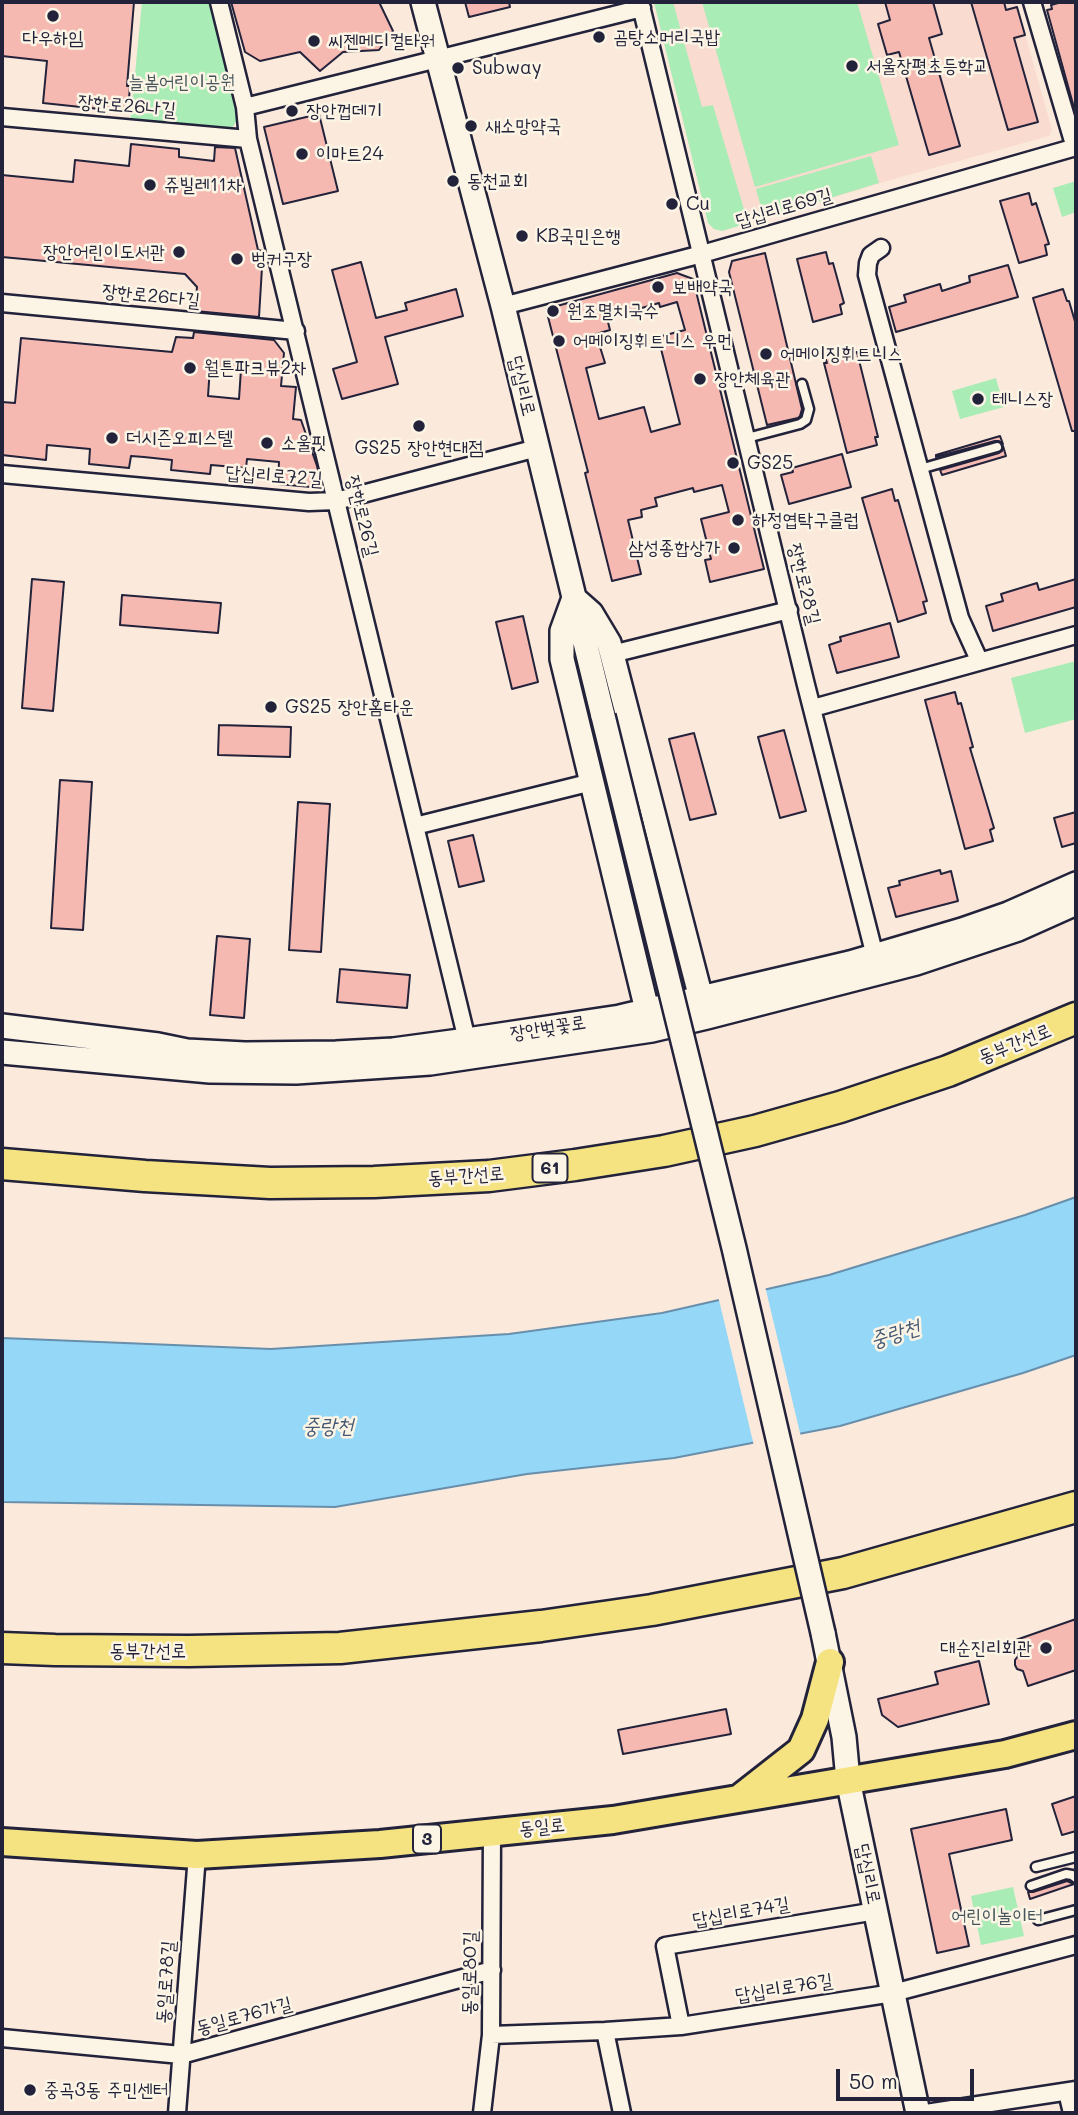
<!DOCTYPE html>
<meta charset="utf-8">
<style>
body{margin:0}
#map{position:relative;width:1078px;height:2115px;overflow:hidden;background:#fbe9db;font-family:Mali,sans-serif}
canvas{display:block}
.frame{position:absolute;inset:0;border:4px solid #22223b;pointer-events:none}
.scale{position:absolute;left:836px;top:2069px;width:138px;height:32px;box-sizing:border-box;border:4px solid #22223b;border-top:0;padding-left:9px;font-size:21px;line-height:24px;white-space:nowrap;color:#22223b;-webkit-text-stroke:5px #fcf5e5;paint-order:stroke}
</style>
<div id="map">
<canvas width="1078" height="2115"></canvas>
<div class="frame"></div>
<div class="scale">50 m</div>
</div>
<script>
const ctx = document.querySelector('canvas').getContext('2d');
ctx.lineJoin = 'round';
function fill(path, color) { ctx.fillStyle = color; ctx.fill(path, 'evenodd'); }
const shape = rows => new Path2D(rows.map(r => 'M' + r).join(''));
function trace(path, color, width, dash) { ctx.strokeStyle = color; ctx.lineWidth = width; ctx.lineCap = dash ? 'butt' : 'round'; ctx.setLineDash(dash || []); ctx.stroke(path); }
function write(font, color, halo, rows, align = 'center') {
  ctx.font = font + ' Mali,"Poor Story",sans-serif'; ctx.lineWidth = 5; ctx.setLineDash([]); ctx.textBaseline = 'middle'; ctx.strokeStyle = halo; ctx.fillStyle = color; for (const [text, x, y, turn = 0] of rows) {
    ctx.save(); ctx.translate(x, y); ctx.rotate((+turn || 0) * Math.PI / 180); ctx.textAlign = isNaN(turn) ? turn : align; if (halo) ctx.strokeText(text, 0, 0); ctx.fillText(text, 0, 0); ctx.restore();
  }
}
const built = shape([
 [654,2,1016,2,1052,130,1049,136,894,179,722,231,714,229,708,223]
]);
const green = shape([
 [142,2,212,2,240,116,227,135,130,125],
 [654,2,673,2,702,107,713,105,748,223,722,231,714,229,708,223],
 [702,2,857,2,899,145,755,187],
 [871,156,879,183,764,218,756,189],
 [1076,181,1076,212,1062,217,1053,188],
 [996,378,1004,407,960,419,952,391],
 [1076,661,1076,719,1025,733,1011,678],
 [1013,1887,1024,1936,981,1945,971,1896]
]);
const water = shape([
 [1076,1197,1076,1355,1023,1373,840,1426,674,1458,527,1474,335,1507,2,1502,2,1338,271,1349,509,1334,662,1313,829,1275,1025,1215,1076,1197]
]);
const pier = shape([
 [765,1286,801,1437,754,1446,718,1296]
]);
const building = shape([
 [2,2,134,2,127,86,130,86,128,112,43,103,47,61,2,56,2,2],
 [231,2,379,2,393,31,379,50,343,52,320,71,300,52,260,61,245,52,231,2],
 [465,2,509,2,510,7,469,17,465,2],
 [885,2,933,2,942,34,929,38,960,146,929,155,899,52,887,55,878,24,890,20,885,2],
 [971,2,1004,2,1006,10,1017,7,1025,35,1014,38,1038,122,1008,130,971,2],
 [1062,2,1076,2,1076,115,1047,10,1052,9,1051,5,1062,2],
 [319,114,338,191,283,204,264,127,319,114],
 [131,144,179,149,179,157,214,161,215,147,235,148,258,250,263,251,259,317,195,311,197,287,185,274,2,257,2,175,73,182,75,160,129,166,131,144],
 [1029,193,1032,205,1036,203,1049,244,1045,245,1047,255,1019,263,1000,201,1029,193],
 [826,252,829,264,833,263,844,303,840,305,842,314,813,322,797,259,826,252],
 [765,253,802,409,800,416,798,418,767,425,729,272,732,261,765,253],
 [361,262,376,318,407,310,405,303,456,289,463,316,385,337,398,384,342,399,333,369,357,362,332,270,361,262],
 [1008,265,1018,297,896,332,889,307,906,302,904,295,940,284,942,291,970,282,969,276,1008,265],
 [677,273,693,279,764,569,710,582,705,560,711,559,701,519,729,512,722,485,694,492,693,488,655,498,657,506,641,510,642,517,628,520,641,574,612,581,585,473,588,472,546,309,677,273],
 [677,302,685,330,658,337,680,424,651,432,644,407,599,419,586,368,605,363,596,334,610,330,607,318,659,303,660,307,677,302],
 [1063,289,1067,301,1069,301,1076,325,1076,431,1072,431,1033,298,1063,289],
 [194,332,274,340,284,353,281,386,296,387,293,419,301,420,317,466,320,478,311,487,278,484,279,462,247,459,246,468,211,465,210,474,171,470,172,460,144,457,131,456,129,468,89,464,90,449,47,445,46,460,2,455,2,402,15,403,21,338,172,352,176,337,193,338,194,332],
 [210,367,241,369,239,399,208,396,210,367],
 [852,347,854,353,857,352,878,437,875,437,877,445,847,453,824,363,827,363,824,354,852,347],
 [1000,436,1003,444,999,441,995,441,936,457,936,455,1000,436],
 [1003,446,1006,456,942,475,940,470,999,453,1002,451,1003,446],
 [842,454,851,487,789,504,781,475,793,472,792,468,842,454],
 [892,489,895,501,898,500,927,601,923,602,926,613,898,622,862,498,892,489],
 [32,579,64,582,53,711,22,708,32,579],
 [1076,579,1076,607,993,631,986,606,1003,601,1001,594,1037,583,1039,590,1076,579],
 [122,595,221,603,218,633,120,625,122,595],
 [523,616,538,682,512,689,496,622,523,616],
 [890,623,899,657,837,673,829,645,841,641,840,637,890,623],
 [955,692,958,704,961,703,973,747,970,748,994,828,990,830,993,841,965,849,925,700,955,692],
 [219,725,291,727,290,757,218,755,219,725],
 [784,730,806,811,780,818,758,737,784,730],
 [694,733,716,814,690,820,669,739,694,733],
 [60,780,92,782,83,930,51,928,60,780],
 [298,802,330,804,321,952,289,950,298,802],
 [1076,812,1076,843,1062,847,1054,818,1076,812],
 [473,835,484,881,459,887,448,841,473,835],
 [940,870,941,874,951,871,958,901,896,917,888,888,900,885,899,881,940,870],
 [217,936,250,939,244,1018,210,1015,217,936],
 [340,969,410,975,407,1008,337,1002,340,969],
 [1076,1619,1076,1670,1028,1686,1023,1671,1017,1669,1015,1665,1015,1660,1018,1656,1013,1641,1076,1619],
 [979,1661,989,1704,898,1727,882,1715,878,1699,938,1684,935,1672,979,1661],
 [726,1709,731,1734,623,1754,618,1730,726,1709],
 [1076,1796,1076,1831,1062,1835,1052,1804,1076,1796],
 [1006,1809,1012,1840,949,1854,969,1946,937,1953,911,1829,1006,1809],
 [1067,1881,1074,1884,1030,1899,1028,1892,1033,1892,1067,1881]
]);
const lane = shape([
 [747,438,800,424,806,420,809,409,802,384],
 [920,469,997,447],
 [1036,1867,1076,1857],
 [1031,1886,1066,1874,1072,1875,1076,1878],
 [1038,1920,1076,1910]
]);
const street = shape([
 [219,2,245,107,248,139,467,1040],
 [640,2,806,685,877,964],
 [1032,2,1075,148],
 [245,107,642,8],
 [2,117,248,139],
 [881,248,871,255,868,263,867,275,960,618,979,660],
 [2,303,296,331],
 [503,306,702,254,1076,147],
 [2,474,309,502,336,501,537,448],
 [612,654,789,610],
 [813,708,1076,635],
 [415,826,592,782],
 [681,2026,665,1946,876,1911],
 [605,2031,622,2113],
 [491,2035,605,2031,681,2026,893,1993,1076,1945],
 [2,2038,181,2055,492,1970],
 [1067,2092,1072,2113],
 [177,2113,197,1855],
 [482,2113,491,2035,492,1833],
 [926,2113,1076,2090]
]);
const secondary = shape([
 [423,2,503,306,603,716],
 [647,1010,562,659,562,631,574,598,591,613,609,643,701,998],
 [2,1026,158,1045,187,1051,245,1054,336,1053,393,1050,467,1040,620,1017,850,963,962,930,1008,914,1076,884],
 [2,1052,210,1071,296,1072,430,1063,652,1030,707,1017,916,963,1018,929,1076,903],
 [823,1633,844,1737,848,1780,918,2113]
]);
const primary = shape([
 [741,1797,801,1750,815,1719,830,1662],
 [2,1842,197,1855,380,1844,613,1820,1005,1754,1076,1735]
]);
const highway = shape([
 [2,1164,145,1176,270,1183,374,1182,489,1176,575,1165,664,1151,755,1131,840,1107,948,1071,1076,1018],
 [2,1648,55,1650,189,1651,340,1648,541,1626,652,1610,843,1573,1076,1507]
]);
const secondaryBridge = shape([
 [603,716,734,1248,823,1633]
]);
const markers = [
 [53,16,7,"#22223b"],
 [599,37,7,"#22223b"],
 [314,41,7,"#22223b"],
 [852,66,7,"#22223b"],
 [458,68,7,"#22223b"],
 [292,111,7,"#22223b"],
 [471,126,7,"#22223b"],
 [302,154,7,"#22223b"],
 [453,181,7,"#22223b"],
 [150,185,7,"#22223b"],
 [672,204,7,"#22223b"],
 [522,236,7,"#22223b"],
 [179,252,7,"#22223b"],
 [237,259,7,"#22223b"],
 [658,287,7,"#22223b"],
 [553,311,7,"#22223b"],
 [559,341,7,"#22223b"],
 [766,354,7,"#22223b"],
 [190,368,7,"#22223b"],
 [700,379,7,"#22223b"],
 [978,399,7,"#22223b"],
 [419,426,7,"#22223b"],
 [112,438,7,"#22223b"],
 [267,443,7,"#22223b"],
 [733,463,7,"#22223b"],
 [738,520,7,"#22223b"],
 [734,548,7,"#22223b"],
 [271,707,7,"#22223b"],
 [1046,1648,7,"#22223b"],
 [30,2090,7,"#22223b"]
];
const shields = [
 [550,1168,35],
 [427,1839,28]
];
const shieldNames = [
 ["61",550,1168],
 ["3",427,1839]
];
const poiNames = [
 ["곰탕소머리국밥",613,37],
 ["다우하임",53,38,"center"],
 ["씨젠메디컬타워",328,41],
 ["서울장평초등학교",866,66],
 ["Subway",472,68],
 ["장안껍데기",306,111],
 ["새소망약국",485,126],
 ["이마트24",316,154],
 ["동천교회",467,181],
 ["쥬빌레11차",164,185],
 ["Cu",686,204],
 ["KB국민은행",536,236],
 ["장안어린이도서관",165,252,"right"],
 ["벙커구장",251,259],
 ["보배약국",672,287],
 ["원조멸치국수",567,311],
 ["어메이징휘트니스 우먼",573,341],
 ["어메이징휘트니스",780,354],
 ["월튼파크뷰2차",204,368],
 ["장안체육관",714,379],
 ["테니스장",992,399],
 ["더시즌오피스텔",126,438],
 ["소울핏",281,443],
 ["GS25 장안현대점",419,448,"center"],
 ["GS25",747,463],
 ["하정엽탁구클럽",752,520],
 ["삼성종합상가",720,548,"right"],
 ["GS25 장안홈타운",285,707],
 ["대순진리회관",1032,1648,"right"],
 ["중곡3동 주민센터",44,2090]
];
const parkNames = [
 ["늘봄어린이공원",182,82],
 ["어린이놀이터",997,1916]
];
const streetNames = [
 ["장한로26나길",127,106,5],
 ["답십리로69길",784,208,-16],
 ["장한로26다길",151,296,6],
 ["답십리로",522,386,76],
 ["답십리로72길",274,476,4],
 ["장한로26길",362,516,76],
 ["장한로28길",804,584,76],
 ["장안벚꽃로",548,1028,-9],
 ["동부간선로",1015,1044,-22],
 ["동부간선로",466,1176,-4],
 ["동부간선로",148,1651],
 ["동일로",542,1827,-6],
 ["답십리로",868,1874,78],
 ["답십리로74길",741,1912,-10],
 ["동일로80길",470,1973,-89],
 ["동일로78길",166,1982,-86],
 ["답십리로76길",784,1988,-9],
 ["동일로76가길",244,2016,-15]
];
const waterNames = [
 ["중랑천",895,1334,-17],
 ["중랑천",328,1427]
];
fill(built, '#f9dbcf');
fill(green, '#a9ecb6');
fill(water, '#95d7f7');
trace(water, '#678fac', 2);
fill(pier, '#fbe9db');
fill(building, '#f5b9b2');
trace(building, '#22223b', 2);
trace(lane, '#22223b', 13);
trace(street, '#22223b', 21);
trace(secondary, '#22223b', 28);
trace(primary, '#22223b', 32);
trace(highway, '#22223b', 35);
trace(lane, '#fcf5e5', 8);
trace(street, '#fcf5e5', 16);
trace(secondary, '#fcf5e5', 23);
trace(primary, '#f5e382', 26);
trace(highway, '#f5e382', 30);
trace(secondaryBridge, '#22223b', 28, []);
trace(secondaryBridge, '#fcf5e5', 23);
for (const [x, y, r, color] of markers) { const dot = new Path2D(); dot.arc(x, y, r, 0, 2 * Math.PI); ctx.fillStyle = color; ctx.fill(dot); trace(dot, '#fcf5e5', 2.5); }
for (const [x, y, w] of shields) { const box = new Path2D(); box.roundRect(x - w / 2, y - 14.5, w, 29, 5); ctx.fillStyle = '#fcf5e5'; ctx.fill(box); trace(box, '#22223b', 2); }
write('bold 18px', '#22223b', null, shieldNames);
write('19px', '#22223b', '#fcf5e5', poiNames, 'left');
write('19px', '#44545a', '#fcf5e5', parkNames);
write('19px', '#22223b', '#fcf5e5', streetNames);
write('italic 21px', '#445873', '#fcf5e5', waterNames);
</script>
